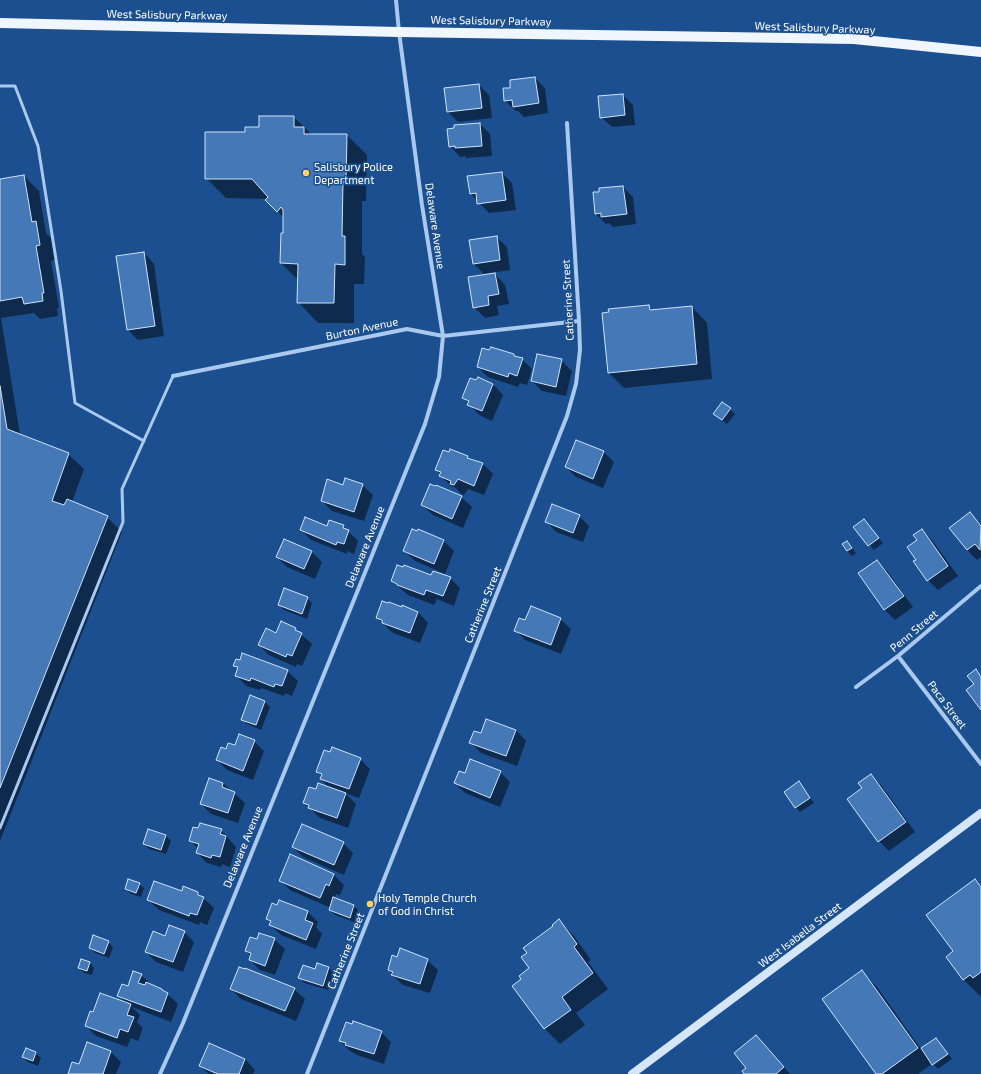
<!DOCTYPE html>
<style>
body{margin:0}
canvas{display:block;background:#1b4f8f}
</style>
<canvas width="981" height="1074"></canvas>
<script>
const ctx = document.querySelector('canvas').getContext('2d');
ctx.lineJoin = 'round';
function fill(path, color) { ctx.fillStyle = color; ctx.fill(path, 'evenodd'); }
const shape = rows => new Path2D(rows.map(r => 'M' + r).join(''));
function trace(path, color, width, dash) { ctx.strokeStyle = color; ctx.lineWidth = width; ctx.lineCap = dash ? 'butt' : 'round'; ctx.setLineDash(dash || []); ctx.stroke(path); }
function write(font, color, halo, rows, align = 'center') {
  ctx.font = font + ' "Exo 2",sans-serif'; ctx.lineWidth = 3; ctx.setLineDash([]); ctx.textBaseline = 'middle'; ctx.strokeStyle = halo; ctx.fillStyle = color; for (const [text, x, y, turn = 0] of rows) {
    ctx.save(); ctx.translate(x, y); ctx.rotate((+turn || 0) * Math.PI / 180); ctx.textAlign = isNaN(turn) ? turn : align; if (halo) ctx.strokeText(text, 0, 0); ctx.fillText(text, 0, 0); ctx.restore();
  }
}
const shadow = shape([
 [535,78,545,88,548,113,524,117,518,111,516,111,505,101,512,88],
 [479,85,489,95,492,118,458,122,448,112,445,89],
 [623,95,633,105,635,125,612,127,601,117],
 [294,117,312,135,347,135,367,155,366,201,362,201,362,254,365,257,364,284,354,284,354,323,318,323,298,302,298,280,281,263,284,218,266,200,268,199,226,198,206,178,246,133],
 [480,124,490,134,492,156,466,158,465,156,460,157,450,146],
 [502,173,512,183,516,210,489,213,471,194],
 [24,176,39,191,46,233,51,238,55,260,51,261,59,308,57,308,58,316,40,319,34,313,1,318,20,435,68,454,84,469,72,502,107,517,122,532,0,841,0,180],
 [623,187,633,197,636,224,613,227,609,223,606,224,596,214],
 [496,237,507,247,510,270,484,274,474,264],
 [144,253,154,264,164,336,138,340,128,330],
 [495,274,505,285,509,304,497,306,499,315,485,318,474,307],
 [649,306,653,311,692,307,707,323,712,379,624,388,609,373],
 [514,355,516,357,522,359,532,369,527,385,520,383,518,387,488,377,478,367],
 [561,360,572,371,566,396,542,391,532,381],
 [478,378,493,384,503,395,492,421,479,415,463,397,477,382],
 [730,409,735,414,727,424,714,414],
 [576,441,604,452,614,462,603,488,576,477,566,467],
 [467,457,471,460,483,464,493,474,484,495,468,489,464,495,461,494,456,488,451,486,441,476,441,474,436,470],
 [362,485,373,495,364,521,332,511,322,501,344,486],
 [435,488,461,497,472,507,463,528,433,515,422,505],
 [970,513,981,524,981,557,977,560,967,550,951,528],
 [579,516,589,526,583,542,556,532,546,521],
 [868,525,883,543,874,550,854,527],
 [343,526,358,541,354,554,347,551,347,554,311,540,301,530],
 [922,530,932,540,958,576,938,590,928,580,917,560,918,541],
 [419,531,444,541,454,551,445,574,415,561,404,551],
 [847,542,856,553,852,556,847,551],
 [312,552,322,562,315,579,287,567,277,557],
 [877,561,887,571,913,607,895,620,885,610,859,573],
 [432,577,450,578,460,588,454,606,437,599,434,605,408,595,392,581],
 [307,598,312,603,307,619,284,610,279,605],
 [418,612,428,623,420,643,393,633,377,618],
 [560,619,571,629,561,654,525,640,515,630,526,621],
 [282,623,295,629,312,644,302,666,297,664,296,667,269,655,259,645,277,634],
 [235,666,287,671,298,681,292,696,285,693,284,696,261,688,260,690,246,686,236,675,238,669],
 [251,697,265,702,270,707,261,730,247,724,242,719],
 [516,730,526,741,517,766,481,753,471,743],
 [254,741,264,751,253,780,227,770,217,760,226,750],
 [330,753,360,759,370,769,359,798,345,793,356,804,348,828,320,818,304,803,317,791,330,789,321,779,322,777,317,772],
 [500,772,510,782,500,807,465,793,455,783,466,774],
 [871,775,881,785,915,832,889,851,879,841,848,799,863,789],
 [223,783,245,803,238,823,211,814,201,804],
 [799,783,814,803,800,812,796,808],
 [148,830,166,836,171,841,166,854,149,849,144,844],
 [221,830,236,847,230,867,222,864,221,867,207,863,197,853,198,849,190,840],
 [343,843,353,853,344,875,303,857,293,847],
 [290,856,334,875,344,885,340,895,336,894,334,899,354,906,358,910,354,922,335,915,330,910,331,908,290,890,280,880],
 [975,880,981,886,981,997,963,979,955,952],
 [139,884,144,888,141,897,131,894,126,889],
 [182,892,198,893,214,908,207,925,200,922,199,925,159,910,148,900],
 [280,901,308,912,318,922,316,927,322,934,316,949,281,935,270,925,271,923,267,919,278,906],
 [559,921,574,936,591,960,588,962,608,989,576,1013,585,1025,560,1044,544,1028,522,979,531,968],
 [184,932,194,942,183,972,156,962,146,952,165,937],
 [274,939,285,949,275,975,260,970,250,960,251,956,246,951,257,940],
 [108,942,113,947,109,958,95,953,90,948],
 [398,958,427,960,438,970,430,993,403,985,392,975,389,970],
 [82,961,90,963,94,968,92,975,84,973,79,968],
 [329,968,333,973,328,990,304,983,300,978,316,971],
 [862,972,877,987,921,1049,936,1039,947,1053,918,1074,877,1074],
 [141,975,152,985,162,989,178,1004,171,1022,132,1007,140,1015,137,1022,143,1028,138,1041,131,1038,127,1047,96,1036,86,1026,94,1013,126,1003,118,995],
 [231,989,294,989,305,999,296,1021,241,999],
 [381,1032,391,1042,384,1064,357,1055,350,1051,340,1041],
 [756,1036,766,1046,790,1074,746,1074],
 [87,1043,111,1052,121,1062,116,1074,70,1074,79,1065],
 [209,1044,245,1059,255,1070,253,1074,209,1074,200,1066],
 [26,1050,36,1053,41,1058,38,1066,28,1062,23,1057],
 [948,1054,952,1059,938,1069,934,1065]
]);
const building = shape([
 [535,77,539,103,513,107,512,100,504,101,503,88,510,88,510,80,535,77],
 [479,84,482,108,447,112,444,88,479,84],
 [623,94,625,115,600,118,598,96,623,94],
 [259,116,294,116,294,127,304,127,304,134,347,134,346,182,343,182,342,236,345,236,345,265,335,264,334,303,297,303,298,264,280,263,281,233,283,233,283,210,281,207,277,212,265,200,268,197,252,179,205,179,205,132,245,132,245,127,259,127,259,116],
 [480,123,482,146,455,148,455,146,449,147,447,129,454,128,454,125,480,123],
 [502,172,506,200,477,204,476,193,470,194,467,176,502,172],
 [24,175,32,222,36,221,40,245,36,246,44,293,42,293,43,301,24,304,22,297,0,301,0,179,24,175],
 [623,186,627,214,601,217,601,213,595,214,593,192,599,192,599,188,623,186],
 [497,236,500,260,473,264,469,240,497,236],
 [144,252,155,326,127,330,116,256,144,252],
 [495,273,499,294,488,296,489,305,473,308,468,277,495,273],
 [649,305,650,310,692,306,697,364,608,373,602,313,609,312,608,309,649,305],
 [491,347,514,354,514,356,523,358,517,376,509,373,508,377,477,367,482,348,489,350,491,347],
 [537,354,562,359,556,387,531,381,537,354],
 [478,377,493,384,482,411,467,405,469,401,462,398,470,378,476,380,478,377],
 [0,386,7,429,69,453,52,501,64,505,67,499,108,516,0,788,0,386],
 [722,402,731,408,722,420,713,414,722,402],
 [576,440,604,451,593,479,565,467,576,440],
 [450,449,468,456,467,458,483,463,474,486,458,479,454,485,450,484,451,481,439,476,441,472,435,470,443,450,449,452,450,449],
 [345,478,363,484,354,512,321,501,327,479,343,485,345,478],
 [430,484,435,486,436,485,462,496,452,519,421,505,430,484],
 [552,504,580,515,573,533,545,522,552,504],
 [970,512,981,526,980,550,975,544,967,550,949,528,970,512],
 [305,517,327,526,329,520,344,525,343,528,349,530,344,544,337,542,336,545,300,530,305,517],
 [864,519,879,538,868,546,853,527,864,519],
 [412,529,417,531,418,529,444,540,434,564,403,551,412,529],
 [922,529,948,566,927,581,913,561,916,560,907,547,917,540,913,535,922,529],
 [284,539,312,551,304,569,276,557,284,539],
 [847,541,852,548,847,551,842,544,847,541],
 [877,560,904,596,884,610,858,573,877,560],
 [397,565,403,567,404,565,431,575,433,571,451,577,443,596,426,590,424,595,397,585,397,584,391,581,397,565],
 [284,588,308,597,302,614,278,605,284,588],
 [382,601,388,603,389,602,402,607,402,605,418,612,410,633,382,623,382,620,376,618,382,601],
 [531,606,561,618,551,645,514,631,519,618,525,620,531,606],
 [281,621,296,628,295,630,302,633,292,656,287,654,286,657,258,645,266,628,276,633,281,621],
 [242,653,288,670,282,686,275,684,274,687,251,678,250,681,235,676,238,667,233,666,236,659,240,660,242,653],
 [976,669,981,677,981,710,966,690,974,684,967,676,976,669],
 [250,695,265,701,256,725,241,720,250,695],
 [486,719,516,730,506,756,469,743,474,731,481,733,486,719],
 [239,734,255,740,243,771,216,760,221,747,226,749,228,743,235,745,239,734],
 [332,747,361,758,349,789,320,779,322,774,316,772,324,750,330,752,332,747],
 [470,759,501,771,490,798,454,783,459,771,465,773,470,759],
 [871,774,906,822,878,842,847,799,862,788,858,783,871,774],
 [209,778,223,783,222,787,235,792,228,813,200,804,209,778],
 [799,781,810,798,795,808,784,792,799,781],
 [318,783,346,793,337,818,308,808,309,805,303,803,309,787,316,789,318,783],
 [200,823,222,829,220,834,226,836,220,857,212,855,211,858,196,853,199,844,189,841,193,827,198,828,200,823],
 [302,824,344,842,334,865,292,847,302,824],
 [148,829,166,835,161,850,143,844,148,829],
 [290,854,334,874,329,886,326,884,320,898,279,881,290,854],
 [128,879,140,883,136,893,125,889,128,879],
 [975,879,981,887,981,972,973,978,970,975,963,980,946,957,953,951,926,915,975,879],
 [154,881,182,891,183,886,198,892,198,895,204,897,197,915,190,913,189,916,147,900,154,881],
 [333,897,354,905,350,918,329,910,333,897],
 [279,900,308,911,305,920,313,923,306,940,269,925,271,921,266,919,272,903,277,905,279,900],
 [559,919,577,944,574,947,593,973,562,997,571,1010,544,1029,512,986,521,979,519,976,529,968,521,957,527,953,523,948,553,926,552,925,559,919],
 [169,925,185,931,173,962,145,952,153,931,165,936,169,925],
 [259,933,275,938,265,966,249,960,251,953,245,951,250,937,257,939,259,933],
 [93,935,109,941,104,954,89,948,93,935],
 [400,948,428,959,420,984,391,975,393,972,388,970,392,955,397,957,400,948],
 [81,959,90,962,87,971,78,968,81,959],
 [317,963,329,967,323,986,298,978,303,965,315,969,317,963],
 [239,967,245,969,245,968,295,988,285,1011,230,989,239,967],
 [862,970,918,1048,882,1074,876,1074,822,999,862,970],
 [133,971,142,974,138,983,145,985,146,982,162,989,162,990,168,993,161,1012,117,996,122,984,128,986,133,971],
 [100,993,131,1004,127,1015,134,1017,128,1032,120,1029,117,1038,85,1026,90,1011,93,1012,100,993],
 [353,1021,382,1031,374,1054,345,1045,346,1043,339,1041,346,1022,352,1024,353,1021],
 [756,1035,784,1067,776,1074,744,1074,742,1071,746,1068,734,1053,756,1035],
 [936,1038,948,1054,932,1065,921,1048,936,1038],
 [87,1042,111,1051,103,1074,68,1074,72,1062,79,1064,87,1042],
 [209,1043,245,1059,239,1074,218,1074,199,1066,209,1043],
 [26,1048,36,1052,33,1061,22,1057,26,1048]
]);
const lane = shape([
 [0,86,15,86,38,146,61,291,75,403,144,441],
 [0,828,123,522,122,489,173,376]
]);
const street = shape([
 [173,376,407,329,443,336,579,321],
 [898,656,981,764],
 [856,687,898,656,981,586],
 [160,1074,183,1023,425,424,439,377,443,336,422,205,399,32,396,0],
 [307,1074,567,416,576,384,580,350,579,321,567,123]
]);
const secondary = shape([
 [632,1074,981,813]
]);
const primary = shape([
 [0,23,399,32,854,39,981,52]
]);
const markers = [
 [306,173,4,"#ffd166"],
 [370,904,4,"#ffd166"]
];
const streetNames = [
 ["West Salisbury Parkway",167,15,1],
 ["West Salisbury Parkway",491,21,1],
 ["West Salisbury Parkway",815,28,2],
 ["Delaware Avenue",435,226,82],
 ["Catherine Street",568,300,-93],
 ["Burton Avenue",362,329,-12],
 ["Delaware Avenue",365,547,-68],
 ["Catherine Street",483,605,-68],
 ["Penn Street",914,631,-40],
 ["Paca Street",947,705,53],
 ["Delaware Avenue",243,847,-68],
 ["West Isabella Street",800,935,-37],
 ["Catherine Street",346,951,-68]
];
const poiNames = [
 ["Salisbury Police",314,167],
 ["Department",314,180],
 ["Holy Temple Church",378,898],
 ["of God in Christ",378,911]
];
fill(shadow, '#0007');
fill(building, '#4478b7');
trace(building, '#cfe3fa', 1);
trace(lane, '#a9c9ee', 3);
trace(street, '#a9c9ee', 4);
trace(secondary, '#d6e6fa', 8);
trace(primary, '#f0f6ff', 10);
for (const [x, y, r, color] of markers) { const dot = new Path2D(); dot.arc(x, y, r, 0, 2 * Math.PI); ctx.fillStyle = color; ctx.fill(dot); trace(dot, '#1b4f8f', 1.5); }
write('11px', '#fff', '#1b4f8f', streetNames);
write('11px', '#fff', '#1b4f8f', poiNames, 'left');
</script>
